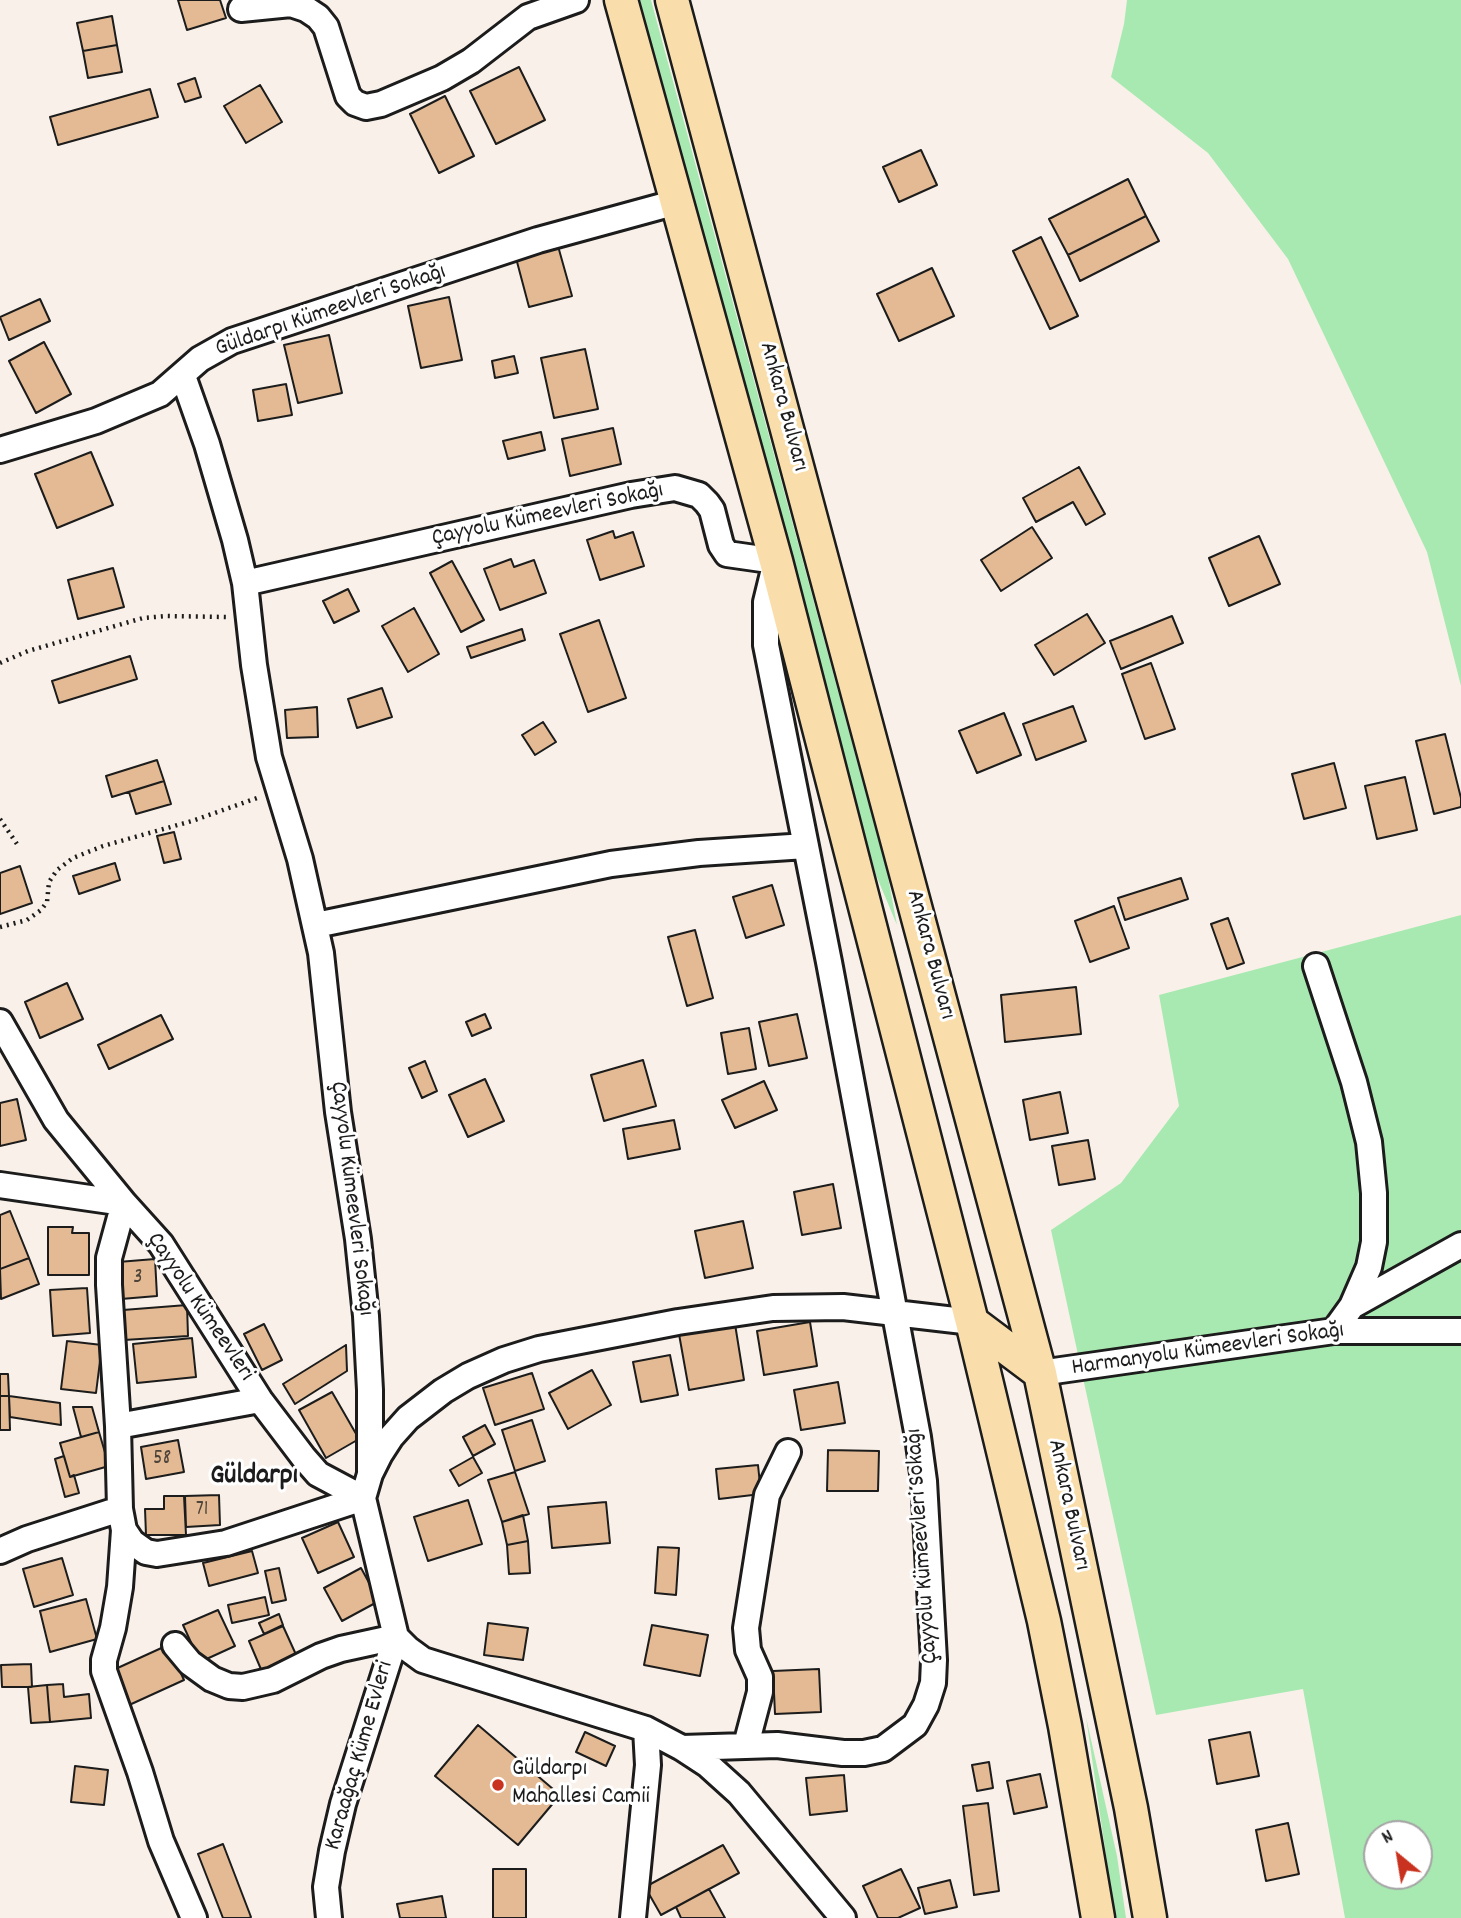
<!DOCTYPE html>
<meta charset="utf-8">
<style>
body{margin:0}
#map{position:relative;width:1461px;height:1918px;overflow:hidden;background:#f9f1e9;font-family:Dekko,sans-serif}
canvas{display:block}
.north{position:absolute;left:1363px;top:1820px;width:70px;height:70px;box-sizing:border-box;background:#fff;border:2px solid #a4a4a4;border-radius:50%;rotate:330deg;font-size:19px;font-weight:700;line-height:28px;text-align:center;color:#1c1c1c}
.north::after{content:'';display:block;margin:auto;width:24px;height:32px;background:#c8321e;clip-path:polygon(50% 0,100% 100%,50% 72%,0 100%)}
</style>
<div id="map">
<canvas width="1461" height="1918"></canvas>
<div class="north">N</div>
</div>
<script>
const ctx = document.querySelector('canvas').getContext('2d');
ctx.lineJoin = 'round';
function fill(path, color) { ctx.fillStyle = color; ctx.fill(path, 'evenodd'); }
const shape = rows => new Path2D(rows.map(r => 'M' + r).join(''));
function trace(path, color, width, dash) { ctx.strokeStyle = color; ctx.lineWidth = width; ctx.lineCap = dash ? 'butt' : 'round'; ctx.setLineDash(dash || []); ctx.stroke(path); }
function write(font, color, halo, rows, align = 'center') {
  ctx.font = font + ' Dekko,sans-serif'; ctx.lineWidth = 6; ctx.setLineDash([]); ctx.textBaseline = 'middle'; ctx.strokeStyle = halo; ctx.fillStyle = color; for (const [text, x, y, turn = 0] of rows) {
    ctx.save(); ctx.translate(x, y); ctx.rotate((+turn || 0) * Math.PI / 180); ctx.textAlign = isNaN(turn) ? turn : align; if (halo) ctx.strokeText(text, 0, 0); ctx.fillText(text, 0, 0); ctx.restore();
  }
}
const green = shape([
 [640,0,651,0,887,872,897,925,876,875],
 [1127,0,1461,0,1461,686,1427,552,1288,259,1208,153,1111,77,1124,24],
 [1461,915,1461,1918,1345,1918,1303,1689,1156,1715,1051,1230,1121,1183,1179,1106,1159,995],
 [1377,1834,1419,1834,1419,1876,1377,1876],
 [1086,1717,1117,1856,1126,1918,1115,1918]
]);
const building = shape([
 [178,0,220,0,226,18,187,30,178,0],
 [112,16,117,45,83,51,77,23,112,16],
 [117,45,122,72,88,78,83,51,117,45],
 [519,67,545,120,496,144,470,91,519,67],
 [195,78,201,97,185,102,178,84,195,78],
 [260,85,282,122,246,143,224,106,260,85],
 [150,89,158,117,58,145,50,117,150,89],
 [445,96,474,156,439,173,410,114,445,96],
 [921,150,937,185,899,202,883,167,921,150],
 [1128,179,1146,216,1068,255,1049,219,1128,179],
 [1146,216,1159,241,1080,281,1068,255,1146,216],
 [1041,237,1078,316,1050,329,1013,251,1041,237],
 [558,246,572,296,529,307,516,258,558,246],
 [932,268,954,316,899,341,877,294,932,268],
 [449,297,462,360,421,368,408,306,449,297],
 [40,299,50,321,9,340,0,317,40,299],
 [329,335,342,393,298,403,284,345,329,335],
 [44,342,71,394,36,413,9,361,44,342],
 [585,349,598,409,554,418,541,358,585,349],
 [514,356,518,373,495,378,492,361,514,356],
 [286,384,292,415,258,421,253,390,286,384],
 [613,428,621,464,570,476,562,439,613,428],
 [541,432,545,450,508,459,503,441,541,432],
 [91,452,113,505,57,528,35,474,91,452],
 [1079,467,1105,514,1086,525,1073,502,1036,522,1023,498,1079,467],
 [1032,527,1052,558,1001,591,981,560,1032,527],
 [613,531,615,538,633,532,644,566,600,580,587,540,613,531],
 [1259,536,1280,584,1229,606,1209,558,1259,536],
 [511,559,514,567,534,560,546,593,500,610,484,569,511,559],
 [452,561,484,620,461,632,430,573,452,561],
 [113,568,124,607,78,619,68,580,113,568],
 [348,589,359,611,334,623,323,601,348,589],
 [414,608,439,654,408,672,382,626,414,608],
 [1087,614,1105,643,1054,675,1035,645,1087,614],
 [1172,616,1183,643,1121,669,1110,641,1172,616],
 [599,620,626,698,588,712,560,634,599,620],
 [522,629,525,640,471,658,467,647,522,629],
 [130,656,137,679,59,703,52,681,130,656],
 [1151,663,1175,729,1145,739,1122,674,1151,663],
 [382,688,392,717,357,728,348,699,382,688],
 [1073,706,1086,741,1036,760,1023,724,1073,706],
 [317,707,318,737,287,738,285,710,317,707],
 [1004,713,1021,755,977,773,959,731,1004,713],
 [543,722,556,742,535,755,522,735,543,722],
 [1445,734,1461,798,1461,807,1434,814,1416,741,1445,734],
 [157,760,164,781,112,797,106,776,157,760],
 [1334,763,1346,808,1304,819,1292,774,1334,763],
 [1405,777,1417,830,1377,839,1365,786,1405,777],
 [164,781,171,804,136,814,129,792,164,781],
 [174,832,181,859,164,863,157,836,174,832],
 [115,863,120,880,79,894,73,876,115,863],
 [20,866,32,903,0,914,0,873,20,866],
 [1181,878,1188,899,1125,920,1118,898,1181,878],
 [772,885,784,925,746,938,733,897,772,885],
 [1114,906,1129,948,1090,962,1075,921,1114,906],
 [1228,918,1244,963,1227,969,1211,924,1228,918],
 [695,930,713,998,687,1006,668,937,695,930],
 [67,983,83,1019,40,1038,25,1002,67,983],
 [1076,987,1081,1034,1005,1042,1001,995,1076,987],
 [485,1014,491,1028,472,1036,466,1022,485,1014],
 [797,1014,807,1058,769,1066,759,1022,797,1014],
 [161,1015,173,1039,109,1069,98,1045,161,1015],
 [749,1028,756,1069,728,1074,721,1033,749,1028],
 [643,1060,656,1106,604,1121,591,1075,643,1060],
 [425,1061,437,1091,422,1098,409,1068,425,1061],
 [485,1079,504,1121,468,1137,449,1095,485,1079],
 [764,1081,777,1110,735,1128,722,1100,764,1081],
 [1060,1092,1068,1133,1030,1140,1023,1100,1060,1092],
 [17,1099,26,1140,0,1146,0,1103,17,1099],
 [674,1120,680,1149,628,1159,623,1129,674,1120],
 [1088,1140,1095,1179,1059,1185,1052,1146,1088,1140],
 [833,1184,841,1228,802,1235,794,1192,833,1184],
 [10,1211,29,1258,0,1269,0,1215,10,1211],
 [743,1221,753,1268,705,1278,695,1231,743,1221],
 [48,1227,73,1227,72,1233,89,1233,89,1275,48,1275,48,1227],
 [29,1258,39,1284,1,1299,0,1269,29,1258],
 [155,1259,157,1296,121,1299,118,1262,155,1259],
 [87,1288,90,1333,53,1336,50,1290,87,1288],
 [187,1305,188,1336,124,1340,123,1310,187,1305],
 [810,1322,817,1366,764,1375,757,1331,810,1322],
 [264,1324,282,1360,262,1370,244,1334,264,1324],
 [735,1324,744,1380,689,1390,679,1334,735,1324],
 [192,1338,196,1377,137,1383,133,1344,192,1338],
 [67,1341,102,1345,96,1393,61,1389,67,1341],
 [346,1345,347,1371,295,1404,283,1384,346,1345],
 [670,1355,678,1395,641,1402,633,1362,670,1355],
 [592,1370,611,1405,568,1429,549,1393,592,1370],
 [532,1373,544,1409,495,1425,483,1388,532,1373],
 [0,1374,8,1374,9,1396,0,1396,0,1374],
 [838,1382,845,1423,801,1430,794,1390,838,1382],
 [332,1392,359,1439,326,1458,299,1410,332,1392],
 [0,1396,9,1396,10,1430,0,1430,0,1396],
 [9,1396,60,1403,61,1425,10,1417,9,1396],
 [73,1407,92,1407,99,1432,81,1437,73,1407],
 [532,1420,545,1461,515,1471,502,1430,532,1420],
 [485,1425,495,1444,473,1456,463,1437,485,1425],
 [99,1432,109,1466,70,1477,60,1443,99,1432],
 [178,1440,184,1472,146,1479,141,1447,178,1440],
 [828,1450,879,1451,878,1491,827,1491,828,1450],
 [64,1456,70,1477,74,1475,79,1493,65,1497,55,1459,64,1456],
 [473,1457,482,1473,459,1486,450,1470,473,1457],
 [758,1465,761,1494,719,1499,716,1469,758,1465],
 [515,1472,529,1514,502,1522,488,1480,515,1472],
 [219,1495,220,1525,186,1527,185,1496,219,1495],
 [164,1496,184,1496,186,1535,146,1535,145,1509,164,1509,164,1496],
 [468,1500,482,1544,428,1561,414,1517,468,1500],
 [606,1502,610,1543,552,1548,548,1507,606,1502],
 [523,1515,528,1541,507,1545,502,1522,523,1515],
 [338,1522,354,1557,318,1573,302,1538,338,1522],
 [528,1541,530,1573,509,1574,507,1545,528,1541],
 [658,1547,679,1548,676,1595,655,1593,658,1547],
 [252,1551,258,1573,209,1586,203,1563,252,1551],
 [62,1558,73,1595,34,1607,23,1569,62,1558],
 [279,1568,286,1600,272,1603,265,1571,279,1568],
 [361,1568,379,1601,342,1621,324,1588,361,1568],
 [265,1597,269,1615,232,1623,228,1605,265,1597],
 [86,1599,97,1639,50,1652,40,1611,86,1599],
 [218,1610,235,1646,200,1662,183,1625,218,1610],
 [279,1614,283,1625,264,1634,259,1623,279,1614],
 [488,1623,528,1628,523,1660,484,1655,488,1623],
 [652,1625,708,1635,700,1676,644,1665,652,1625],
 [283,1626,298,1659,263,1674,249,1641,283,1626],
 [168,1645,184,1680,127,1706,111,1671,168,1645],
 [31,1664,32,1687,2,1687,1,1665,31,1664],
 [819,1669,821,1712,775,1714,773,1671,819,1669],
 [63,1684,64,1697,89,1694,91,1718,50,1722,47,1685,63,1684],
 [47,1685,50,1722,31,1723,28,1687,47,1685],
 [478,1725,560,1795,518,1845,435,1776,478,1725],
 [585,1732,615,1746,606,1766,576,1752,585,1732],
 [1250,1732,1259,1776,1217,1784,1209,1740,1250,1732],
 [989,1762,993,1788,977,1791,972,1765,989,1762],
 [75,1766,108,1770,104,1805,71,1802,75,1766],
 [1040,1774,1047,1807,1014,1814,1007,1781,1040,1774],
 [844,1775,847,1811,810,1815,806,1778,844,1775],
 [988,1803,999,1891,974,1895,963,1806,988,1803],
 [1288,1823,1299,1874,1266,1881,1256,1830,1288,1823],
 [223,1844,251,1917,249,1918,223,1918,198,1854,223,1844],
 [723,1845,739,1873,661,1915,645,1887,723,1845],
 [493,1869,526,1869,526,1918,493,1918,493,1869],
 [901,1869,920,1908,898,1918,878,1918,863,1886,901,1869],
 [950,1880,957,1907,925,1914,918,1888,950,1880],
 [709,1889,725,1918,681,1918,676,1907,709,1889],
 [442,1896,446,1918,400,1918,397,1904,442,1896]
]);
const path = shape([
 [0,663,28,651,143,618,167,616,226,617],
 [0,819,17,844],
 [0,927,27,920,41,910,47,902,49,882,57,870,73,858,103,846,192,821,260,797]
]);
const minor = shape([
 [241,9,291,4,306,9,318,17,326,27,348,96,355,103,366,107,381,104,442,78,471,61,528,17,576,0],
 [183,376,207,444,235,540,245,583,254,665,269,757,300,859,321,953,338,1112,358,1239,366,1316,370,1390,370,1471],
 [0,450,96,421,160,394,200,359,232,341,538,240,677,202],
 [245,583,631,495,675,488,699,495,707,503,712,510,721,545,727,554,776,561,766,602,766,645,829,962,918,1437,924,1481,934,1660,933,1683,926,1705,915,1725,883,1749,864,1753,843,1753,777,1745,682,1748],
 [316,925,611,864,699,853,806,846],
 [1316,966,1354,1082,1369,1142,1374,1193,1374,1242,1369,1267,1352,1306,1334,1331],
 [0,1022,56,1120,124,1203,109,1258,109,1285,118,1426,120,1509,124,1530,132,1542,146,1552,157,1554,226,1543,363,1498],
 [0,1185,124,1203,161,1244,260,1400,304,1458,318,1474,363,1498],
 [1352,1306,1461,1245],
 [1040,1373,1334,1331,1461,1331],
 [118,1426,260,1400],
 [124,1530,120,1587,113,1628,104,1660,104,1671,140,1772,161,1841,194,1918],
 [0,1551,27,1539,120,1509],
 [175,1645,190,1663,212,1679,229,1686,243,1687,273,1680,321,1656,341,1649,396,1637,343,1804,332,1851,326,1887,329,1918],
 [746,1745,760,1692,760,1677,748,1650,746,1628,767,1495,788,1452],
 [633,1918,648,1765,646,1729],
 [843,1918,739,1793,708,1765,682,1748,646,1729,439,1665,423,1660,408,1649,396,1637,363,1498,370,1474,380,1454,391,1437,408,1418,443,1391,468,1376,504,1360,539,1349,678,1322,773,1308,843,1307,972,1322]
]);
const major = shape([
 [621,0,776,561,972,1322,1044,1621,1065,1726,1098,1918],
 [672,0,1040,1373,1131,1808,1150,1918],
 [972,1322,1040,1373]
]);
const markers = [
 [498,1785,7,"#c8321e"]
];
const numberNames = [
 ["3",138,1279],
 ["58",162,1460],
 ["71",202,1511]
];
const streetNames = [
 ["Güldarpı Kümeevleri Sokağı",331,312,-19],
 ["Ankara Bulvarı",782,407,75],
 ["Çayyolu Kümeevleri Sokağı",548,516,-12],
 ["Ankara Bulvarı",929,955,75],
 ["Çayyolu Kümeevleri Sokağı",350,1199,83],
 ["Çayyolu Kümeevleri",199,1308,56],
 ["Harmanyolu Kümeevleri Sokağı",1208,1351,-8],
 ["Ankara Bulvarı",1067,1505,78],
 ["Çayyolu Kümeevleri Sokağı",924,1546,-94],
 ["Karaağaç Küme Evleri",361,1756,-74]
];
const poiNames = [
 ["Güldarpı",512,1771],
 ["Mahallesi Camii",512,1799]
];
const quarterNames = [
 ["Güldarpı",254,1478]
];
fill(green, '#a8e9b1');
fill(building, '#e3ba93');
trace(building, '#1c1c1c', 2);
trace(minor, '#1c1c1c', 30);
trace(major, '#1c1c1c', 37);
trace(path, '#1c1c1c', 4.5, [2, 5]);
trace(minor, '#fff', 24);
trace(major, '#f9deab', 32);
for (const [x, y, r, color] of markers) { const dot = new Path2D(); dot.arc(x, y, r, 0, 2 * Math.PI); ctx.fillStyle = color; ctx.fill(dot); trace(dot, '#fff', 2.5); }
write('21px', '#4e443a', null, numberNames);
write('24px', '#1c1c1c', '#fff', streetNames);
write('24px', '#1c1c1c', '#fff', poiNames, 'left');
write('bold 28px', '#1c1c1c', '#fff', quarterNames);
</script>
